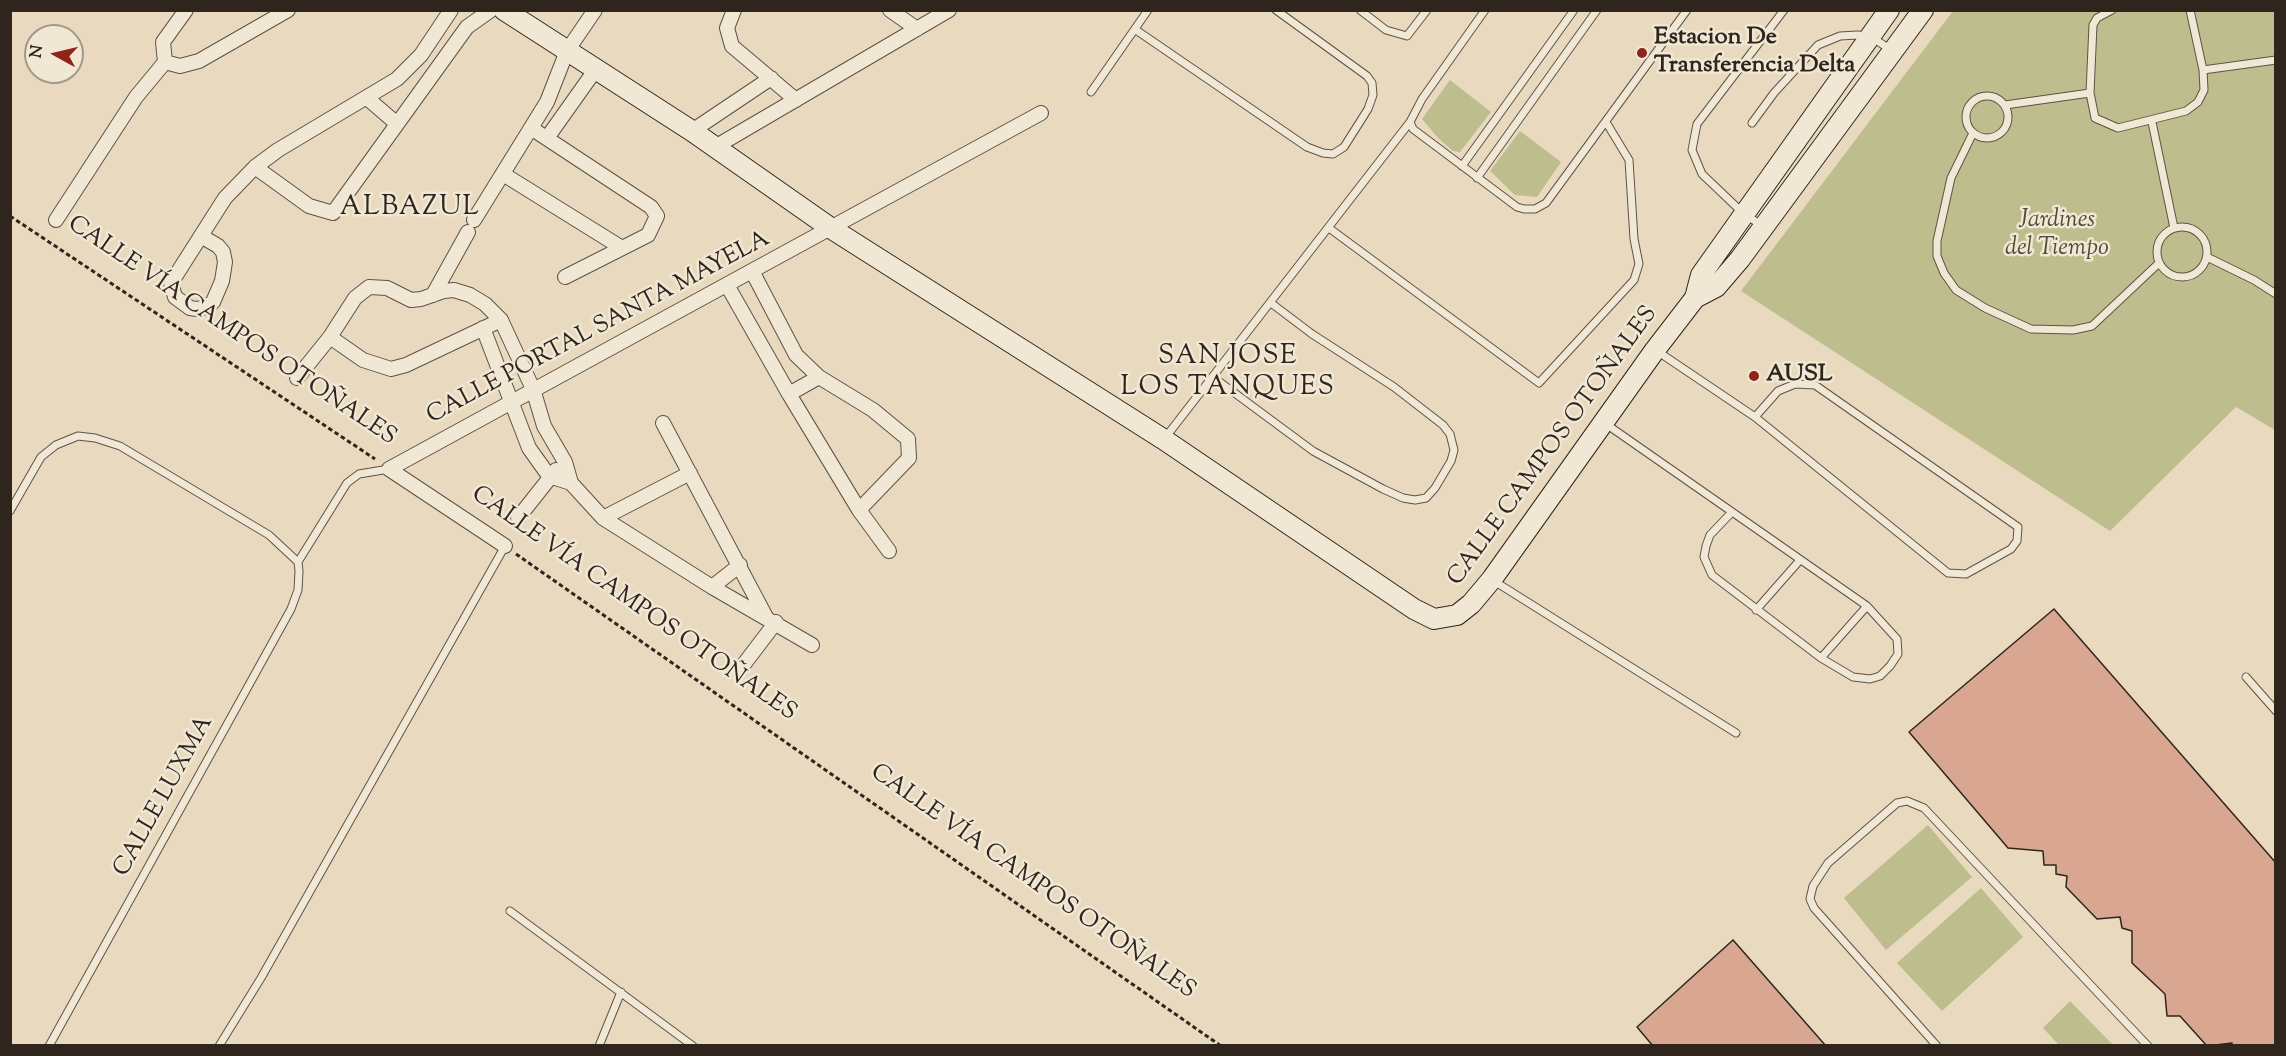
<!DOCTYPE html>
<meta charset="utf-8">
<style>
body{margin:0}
#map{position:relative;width:2286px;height:1056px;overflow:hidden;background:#e9dabf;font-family:"Sorts Mill Goudy",serif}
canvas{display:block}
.frame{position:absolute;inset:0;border:12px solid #2f251c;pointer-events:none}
.north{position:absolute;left:24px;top:24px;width:60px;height:60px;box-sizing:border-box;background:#f1e7d5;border:2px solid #a3998b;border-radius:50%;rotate:278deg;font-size:16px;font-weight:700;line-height:24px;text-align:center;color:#2f251c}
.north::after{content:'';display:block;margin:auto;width:21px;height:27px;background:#8f2418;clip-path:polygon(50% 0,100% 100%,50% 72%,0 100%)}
</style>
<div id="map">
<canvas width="2286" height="1056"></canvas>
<div class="frame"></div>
<div class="north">N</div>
</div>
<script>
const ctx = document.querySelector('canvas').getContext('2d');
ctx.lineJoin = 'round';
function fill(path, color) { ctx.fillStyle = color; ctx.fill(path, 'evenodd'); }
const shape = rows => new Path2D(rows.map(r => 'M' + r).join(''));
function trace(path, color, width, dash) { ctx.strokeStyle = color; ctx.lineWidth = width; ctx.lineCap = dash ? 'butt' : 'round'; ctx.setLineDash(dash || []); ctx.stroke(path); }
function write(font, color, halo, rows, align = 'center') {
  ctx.font = font + ' "Sorts Mill Goudy",serif'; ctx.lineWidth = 5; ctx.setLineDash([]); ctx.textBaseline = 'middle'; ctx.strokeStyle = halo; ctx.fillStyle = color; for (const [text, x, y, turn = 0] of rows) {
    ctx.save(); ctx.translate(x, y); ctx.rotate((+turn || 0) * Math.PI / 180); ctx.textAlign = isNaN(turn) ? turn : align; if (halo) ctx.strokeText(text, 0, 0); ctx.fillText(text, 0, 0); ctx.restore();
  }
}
const green = shape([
 [1953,11,2275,11,2275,430,2236,407,2110,531,1741,291],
 [1450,80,1491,112,1460,152,1453,151,1438,138,1422,119],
 [1520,131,1561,162,1537,197,1515,195,1490,171],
 [1928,825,1972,877,1886,950,1844,898],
 [1981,888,2023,937,1942,1011,1897,963],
 [2070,1001,2113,1045,2059,1045,2043,1028]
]);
const building = shape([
 [2054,609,2276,863,2276,1046,2232,1046,2232,1043,2207,1046,2180,1016,2167,1016,2165,994,2132,963,2132,931,2122,928,2120,917,2097,919,2066,887,2067,876,2056,874,2056,865,2044,865,2043,851,2008,848,1909,732,2054,609],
 [1733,940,1826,1046,1653,1046,1637,1027,1733,940]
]);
const path = shape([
 [10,216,375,459],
 [516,554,1221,1046]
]);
const lane = shape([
 [1360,10,1386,30,1407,36,1427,10],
 [1485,10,1422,99,1410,122,1413,129,1517,207,1524,209,1535,209,1546,203,1687,10],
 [2112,10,2097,18,2093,25,2090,93,2095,118,2118,128,2186,111,2198,102,2204,90,2203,70,2190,10],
 [1136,30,1307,147,1323,153,1333,154,1344,147,1368,109,1373,95,1372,83,1367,76,1276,10],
 [2203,70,2276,60],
 [1091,92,1148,10],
 '1966 117a21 21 0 1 1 42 0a21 21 0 1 1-42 0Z',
 [2005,105,2090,93],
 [2152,122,2174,228],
 [1752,123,1774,93,1818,45,1840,36,1857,35,1870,36,1891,50],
 [1973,133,1951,178,1937,241,1937,256,1944,273,1956,290,1985,308,2031,329,2073,330,2092,326,2159,263],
 [1462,166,1574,10],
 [1477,178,1597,10],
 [1763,226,1744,214,1702,174,1692,150,1697,124,1784,10],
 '2157 252a25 25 0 1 1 50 0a25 25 0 1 1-50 0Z',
 [1329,228,1539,383,1634,280,1639,264,1634,239,1629,160,1606,122],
 [2207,257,2254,280,2276,294],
 [1657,351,1755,417,1948,573,1966,574,2011,549,2017,541,2018,527,1815,385,1795,384,1778,391,1755,417],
 [1213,377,1313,451,1383,489,1403,498,1415,500,1426,498,1435,488,1451,461,1454,450,1450,434,1443,425,1394,387,1312,334,1271,303],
 [1606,424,1867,606,1897,639,1898,654,1890,666,1880,676,1870,679,1853,677,1821,658,1712,575,1704,557,1706,546,1710,535,1732,512],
 [1165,438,1410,122],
 [10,511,41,457,56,445,78,436,95,438,120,446,269,535,298,562,299,571,298,590,291,609,49,1046],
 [298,562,347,483,359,474,389,469],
 [1494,581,1736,733],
 [1756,610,1800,560],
 [1821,658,1867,606],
 [2246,677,2276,711],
 [510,911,693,1046],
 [219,1046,261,978,505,546],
 [599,1046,621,992],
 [1937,1046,1814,908,1810,899,1813,886,1828,863,1897,803,1907,801,1924,808,2148,1046]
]);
const street = shape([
 [734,10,727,28,732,46,796,100],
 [890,10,917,29],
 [165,62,180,66,199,61,288,10],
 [165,62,163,42,186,10],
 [367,98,396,123],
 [531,128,651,207,657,216,648,235,565,277],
 [692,131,771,78],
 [547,138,596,69],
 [715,147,949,10],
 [255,167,309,206,333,213,467,27,491,10],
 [503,174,622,248],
 [56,220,136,97,165,62],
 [474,220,547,102,567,51,595,10],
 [201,236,218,246,223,252,225,262,222,281,213,302,206,307,197,309,190,308,175,297,171,283,225,198,255,167,278,150,397,79,421,55,451,10],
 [752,271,796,355,819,377,873,410,908,439,909,458,859,510],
 [727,285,789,394,859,510,889,551],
 [433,295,468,232],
 [483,328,529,448,549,476,571,483],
 [330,337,363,360,391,369,406,365,501,320],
 [297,378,330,337,355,298,369,287,387,288,411,300,421,299,444,291,454,290,470,295,485,304,501,320,533,389,544,426,565,462,571,483,603,518,712,587,812,645],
 [789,394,819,377],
 [663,423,766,617],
 [518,518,556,470],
 [603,518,690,473],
 [505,546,389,469,1041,113],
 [712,587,740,565],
 [741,668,776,622]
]);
const secondary = shape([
 [504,10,692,131,832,229,1163,439,1414,609,1434,619,1457,615,1471,604,1492,579,1655,350,1695,298,1716,287,1740,259,1923,10],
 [1695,298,1701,275,1889,10]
]);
const markers = [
 [1642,53,6,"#8f2418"],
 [1754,376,6,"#8f2418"]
];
const poiNames = [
 ["Estacion De",1654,39],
 ["Transferencia Delta",1654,67],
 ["AUSL",1766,376]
];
const parkNames = [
 ["Jardines",2057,222],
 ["del Tiempo",2057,250]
];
const streetNames = [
 ["CALLE PORTAL SANTA MAYELA",599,329,-28],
 ["CALLE VÍA CAMPOS OTOÑALES",231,332,34],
 ["CALLE CAMPOS OTOÑALES",1554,447,-54],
 ["CALLE VÍA CAMPOS OTOÑALES",633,605,35],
 ["CALLE LUXMA",165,797,-61],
 ["CALLE VÍA CAMPOS OTOÑALES",1032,883,35]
];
const quarterNames = [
 ["ALBAZUL",410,209],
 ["SAN JOSE",1228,358],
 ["LOS TANQUES",1228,389]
];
fill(green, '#bdbd8d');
fill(building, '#d9a691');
trace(building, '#2f251c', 1.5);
trace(lane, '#5e5245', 9);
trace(street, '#5e5245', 16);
trace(secondary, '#2f251c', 22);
trace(path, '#2f251c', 3, [4.5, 3]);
trace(lane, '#f1e7d5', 7);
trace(street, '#f1e7d5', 14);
trace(secondary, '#f1e7d5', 20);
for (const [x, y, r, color] of markers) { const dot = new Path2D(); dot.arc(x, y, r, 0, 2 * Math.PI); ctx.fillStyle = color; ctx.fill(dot); trace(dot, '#f1e7d5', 2); }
write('bold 24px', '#2f251c', '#f1e7d5', poiNames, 'left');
write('italic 24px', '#524b38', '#f1e7d5', parkNames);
write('24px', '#2f251c', '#f1e7d5', streetNames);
ctx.letterSpacing = '1.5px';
write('27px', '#2f251c', '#f1e7d5', quarterNames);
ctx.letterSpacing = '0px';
</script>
